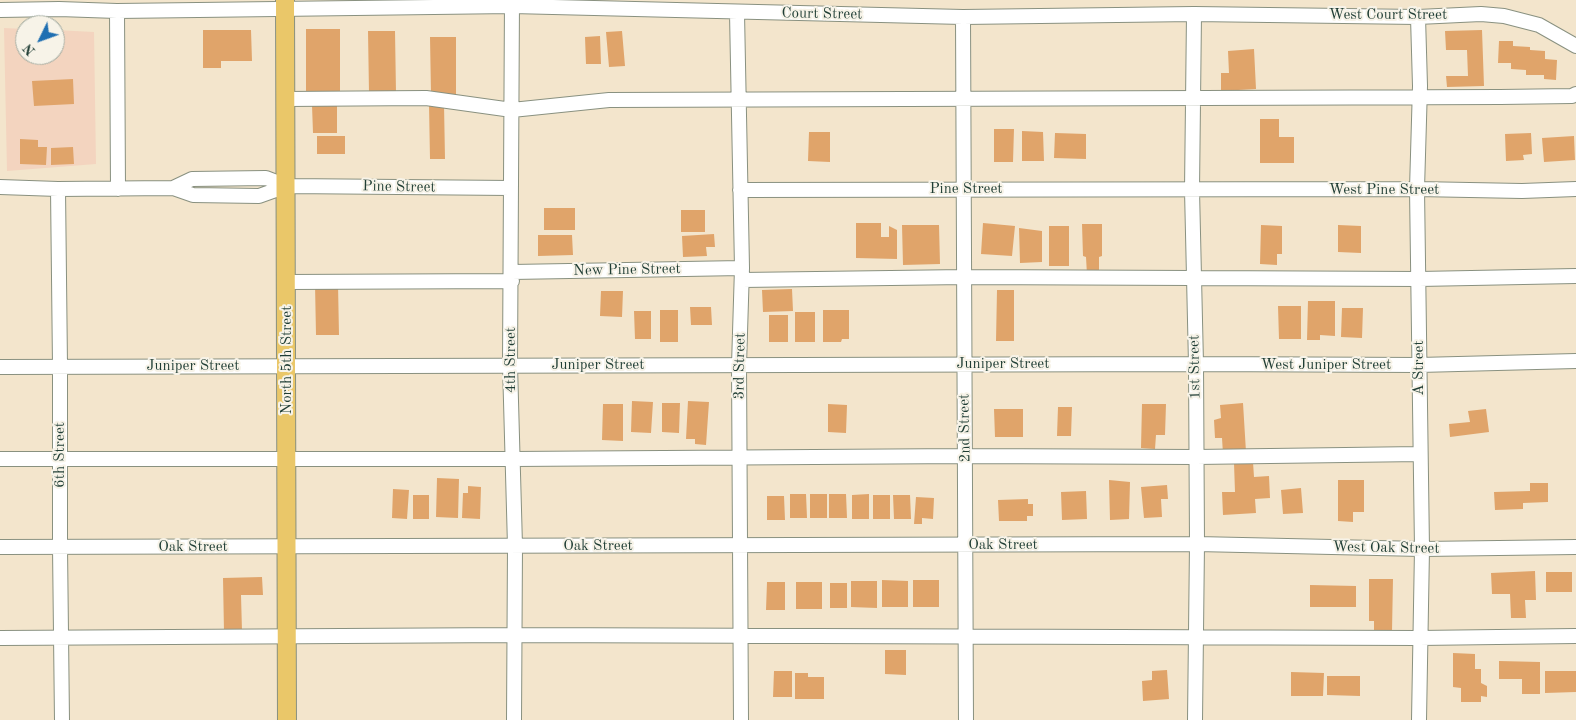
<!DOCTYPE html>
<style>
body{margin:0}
#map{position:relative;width:1576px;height:720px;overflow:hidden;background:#f3e5cc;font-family:"Old Standard TT",serif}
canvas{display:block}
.north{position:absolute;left:15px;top:15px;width:50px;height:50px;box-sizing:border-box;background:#f7f3e8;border:1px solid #a1aaa0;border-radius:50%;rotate:228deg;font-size:14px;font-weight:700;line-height:20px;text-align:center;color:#1f3d34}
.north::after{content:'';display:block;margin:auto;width:18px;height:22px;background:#1f6fb2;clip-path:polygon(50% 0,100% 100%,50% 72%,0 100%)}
</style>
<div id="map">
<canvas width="1576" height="720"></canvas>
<div class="north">N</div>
</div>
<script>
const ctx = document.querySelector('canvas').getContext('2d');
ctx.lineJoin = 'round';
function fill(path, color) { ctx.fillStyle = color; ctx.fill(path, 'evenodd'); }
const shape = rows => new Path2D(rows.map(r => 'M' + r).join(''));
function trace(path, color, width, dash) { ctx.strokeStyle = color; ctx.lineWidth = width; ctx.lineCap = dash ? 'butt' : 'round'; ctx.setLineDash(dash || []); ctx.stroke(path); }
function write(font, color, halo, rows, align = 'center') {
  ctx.font = font + ' "Old Standard TT",serif'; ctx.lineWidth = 4; ctx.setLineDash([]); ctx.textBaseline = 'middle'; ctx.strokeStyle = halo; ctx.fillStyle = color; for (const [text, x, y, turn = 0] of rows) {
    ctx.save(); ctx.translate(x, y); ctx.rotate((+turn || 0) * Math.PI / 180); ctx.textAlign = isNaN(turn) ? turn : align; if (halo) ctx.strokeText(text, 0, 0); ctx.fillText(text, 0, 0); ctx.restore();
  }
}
const built = shape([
 [4,28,25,29,25,55,55,55,55,30,94,32,96,164,7,171]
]);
const building = shape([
 [306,29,340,29,340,93,306,93],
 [203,30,251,30,252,61,221,61,221,68,203,68],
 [1482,30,1484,86,1447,87,1446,76,1468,76,1467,50,1446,50,1445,31],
 [368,31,395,31,396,93,369,93],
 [622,31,625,66,609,67,606,32],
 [600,36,601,64,586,64,585,37],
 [430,37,456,37,456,94,431,94],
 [1499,41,1513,41,1513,46,1530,47,1530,50,1545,51,1545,59,1557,60,1556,80,1544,79,1544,75,1526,75,1526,70,1511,69,1511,63,1498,63],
 [1254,49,1256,89,1221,91,1221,73,1229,73,1228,51],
 [73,79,74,104,34,106,32,81],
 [429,104,444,104,445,159,430,159],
 [312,105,337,105,337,133,313,133],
 [1260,119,1279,119,1279,137,1294,137,1294,163,1260,163],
 [994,129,1014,129,1013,162,994,162],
 [1022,131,1043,132,1044,161,1022,161],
 [809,132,830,132,830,162,808,161],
 [1055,133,1086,134,1086,159,1054,158],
 [1531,133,1532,154,1523,155,1524,160,1506,161,1505,134],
 [317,136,345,136,345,154,317,154],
 [1574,136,1575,160,1544,162,1542,138],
 [20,139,38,140,38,147,47,147,46,165,20,164],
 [73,147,74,164,51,165,51,148],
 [544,208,575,208,575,230,544,230],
 [681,210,705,210,705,232,681,232],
 [856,223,881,223,881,237,889,237,889,226,897,230,897,259,856,258],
 [983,223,1015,226,1012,256,981,254],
 [1082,224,1102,224,1102,256,1099,257,1099,273,1087,275,1086,257,1083,256],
 [902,225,939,225,940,264,903,265],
 [1261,225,1282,226,1282,254,1277,254,1277,265,1260,264],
 [1338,225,1361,226,1361,253,1338,252],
 [1049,226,1069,226,1069,266,1049,266],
 [1019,228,1042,231,1042,262,1020,263],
 [714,234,715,247,706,247,707,256,683,257,682,236],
 [538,235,572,235,573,255,538,256],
 [315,284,338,284,339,335,316,335],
 [792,289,793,311,763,312,762,290],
 [997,290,1014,290,1014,341,996,341],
 [601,291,623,291,622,317,600,316],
 [1308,301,1335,301,1335,336,1320,335,1320,340,1307,340],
 [1278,306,1301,306,1301,339,1279,339],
 [690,307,711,307,712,325,691,325],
 [1342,308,1363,308,1362,338,1341,337],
 [660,310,678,310,678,342,660,342],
 [823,310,849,310,849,339,842,339,841,342,823,342],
 [634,311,651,311,651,339,635,339],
 [795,312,815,312,815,342,795,342],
 [769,315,788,315,788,342,769,342],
 [632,401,653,402,651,433,631,432],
 [688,401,709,402,706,445,695,444,695,439,686,439],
 [662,403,680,403,679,433,662,432],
 [1243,403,1246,452,1223,454,1222,438,1215,438,1214,420,1221,418,1220,405],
 [603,404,623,404,623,441,602,440],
 [828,404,847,405,846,433,828,432],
 [1142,404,1166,404,1165,435,1156,435,1155,449,1141,448],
 [1058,407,1072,407,1071,436,1057,436],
 [994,409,1023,409,1023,437,995,437],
 [1486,409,1489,432,1450,437,1449,424,1470,422,1468,411],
 [1253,462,1254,477,1269,476,1270,498,1255,499,1256,513,1223,515,1222,492,1235,492,1234,463],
 [437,478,459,479,458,518,436,517],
 [1109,480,1130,482,1129,519,1110,520],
 [1338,480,1364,480,1364,512,1353,512,1353,522,1338,521],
 [1530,483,1548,483,1548,502,1523,503,1523,509,1495,510,1494,492,1530,491],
 [1167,485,1168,499,1161,499,1162,517,1144,518,1141,487],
 [468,486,481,487,480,519,462,518,463,493,468,493],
 [1301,488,1303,513,1283,514,1281,490],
 [393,489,409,490,407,519,392,518],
 [1086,491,1087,519,1062,520,1061,492],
 [790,494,806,494,807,518,790,518],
 [810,494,827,494,827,518,810,518],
 [829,494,846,494,847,518,829,518],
 [869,494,869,519,852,519,852,495],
 [413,495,429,495,429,519,413,519],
 [873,495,890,495,890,519,873,519],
 [893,495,910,495,911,519,894,519],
 [767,496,784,496,785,520,767,520],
 [916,497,934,498,933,519,922,518,922,524,914,524],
 [1028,499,1028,504,1033,504,1033,516,1027,516,1027,521,999,521,998,500],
 [1535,571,1536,600,1525,600,1526,618,1511,618,1510,594,1492,594,1491,573],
 [1546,572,1572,572,1572,592,1546,592],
 [262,577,263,595,241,595,242,631,224,632,223,578],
 [1369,579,1393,579,1392,631,1374,631,1374,621,1369,621],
 [882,580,908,581,908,607,882,607],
 [913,580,939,580,939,607,913,607],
 [851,581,877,581,877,608,851,607],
 [767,582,785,582,785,610,766,610],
 [796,582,822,582,822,609,796,609],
 [830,583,847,583,847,608,830,608],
 [1310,585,1356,586,1356,607,1310,607],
 [885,650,906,650,906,675,885,674],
 [1453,653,1475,654,1475,669,1481,669,1481,683,1487,686,1487,697,1481,696,1481,702,1461,702,1461,688,1453,687],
 [1499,661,1540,662,1540,694,1522,694,1522,679,1499,679],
 [1167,670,1169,699,1143,701,1142,681,1152,680,1152,671],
 [774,671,792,671,792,697,773,697],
 [1545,671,1576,671,1576,692,1545,693],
 [1291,672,1324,673,1323,696,1291,696],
 [795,673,808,673,808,677,824,677,824,699,795,699],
 [1327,676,1360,676,1360,696,1327,695]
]);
const minor = shape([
 [512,0,510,365,515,546,514,720],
 [0,10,59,9,117,11,198,10,512,6,963,17,1194,14,1418,17,1481,14,1504,16,1539,25,1576,46],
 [117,11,118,189],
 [737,13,742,268,739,365,741,720],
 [1194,14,1192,190,1196,364,1197,544,1195,720],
 [963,17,966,720],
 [1418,17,1420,86,1417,189,1422,549,1419,720],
 [286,99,426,98,512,110,609,100,1500,97,1572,96,1576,94],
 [0,187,58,189,173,188,192,179,266,178,287,186,511,188],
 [173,188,193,195,259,196,287,186],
 [58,189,60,366,60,547,62,720],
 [740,190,1417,189,1522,191,1576,189],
 [512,272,742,268],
 [742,280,965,277,1419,279,1576,276],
 [287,282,512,281],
 [0,367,1196,364,1419,365,1576,361],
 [0,459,513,459,965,456,1196,457,1420,454],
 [0,547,1197,544,1422,549,1576,547],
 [0,638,514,635,1419,638,1576,636]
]);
const major = shape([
 [285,0,287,720]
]);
const streetNames = [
 ["Court Street",822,14,1],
 ["West Court Street",1388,15],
 ["Pine Street",399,187,1],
 ["Pine Street",966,189],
 ["West Pine Street",1384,190],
 ["New Pine Street",627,270,-1],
 ["North 5th Street",287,360,-90],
 ["4th Street",511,360,-90],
 ["Juniper Street",1003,364],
 ["Juniper Street",598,365],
 ["West Juniper Street",1326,365],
 ["Juniper Street",193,366],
 ["3rd Street",740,366,-89],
 ["1st Street",1195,367,-91],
 ["A Street",1419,368,-90],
 ["2nd Street",965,428,-91],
 ["6th Street",60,455,-90],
 ["Oak Street",1003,545],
 ["Oak Street",598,546],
 ["Oak Street",193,547],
 ["West Oak Street",1386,548,1]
];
fill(built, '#f3d4bf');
fill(building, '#e0a46a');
trace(minor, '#899180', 16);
trace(major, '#899180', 20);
trace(minor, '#fff', 14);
trace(major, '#eac769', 18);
write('15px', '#1f3d34', '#f7f3e8', streetNames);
</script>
